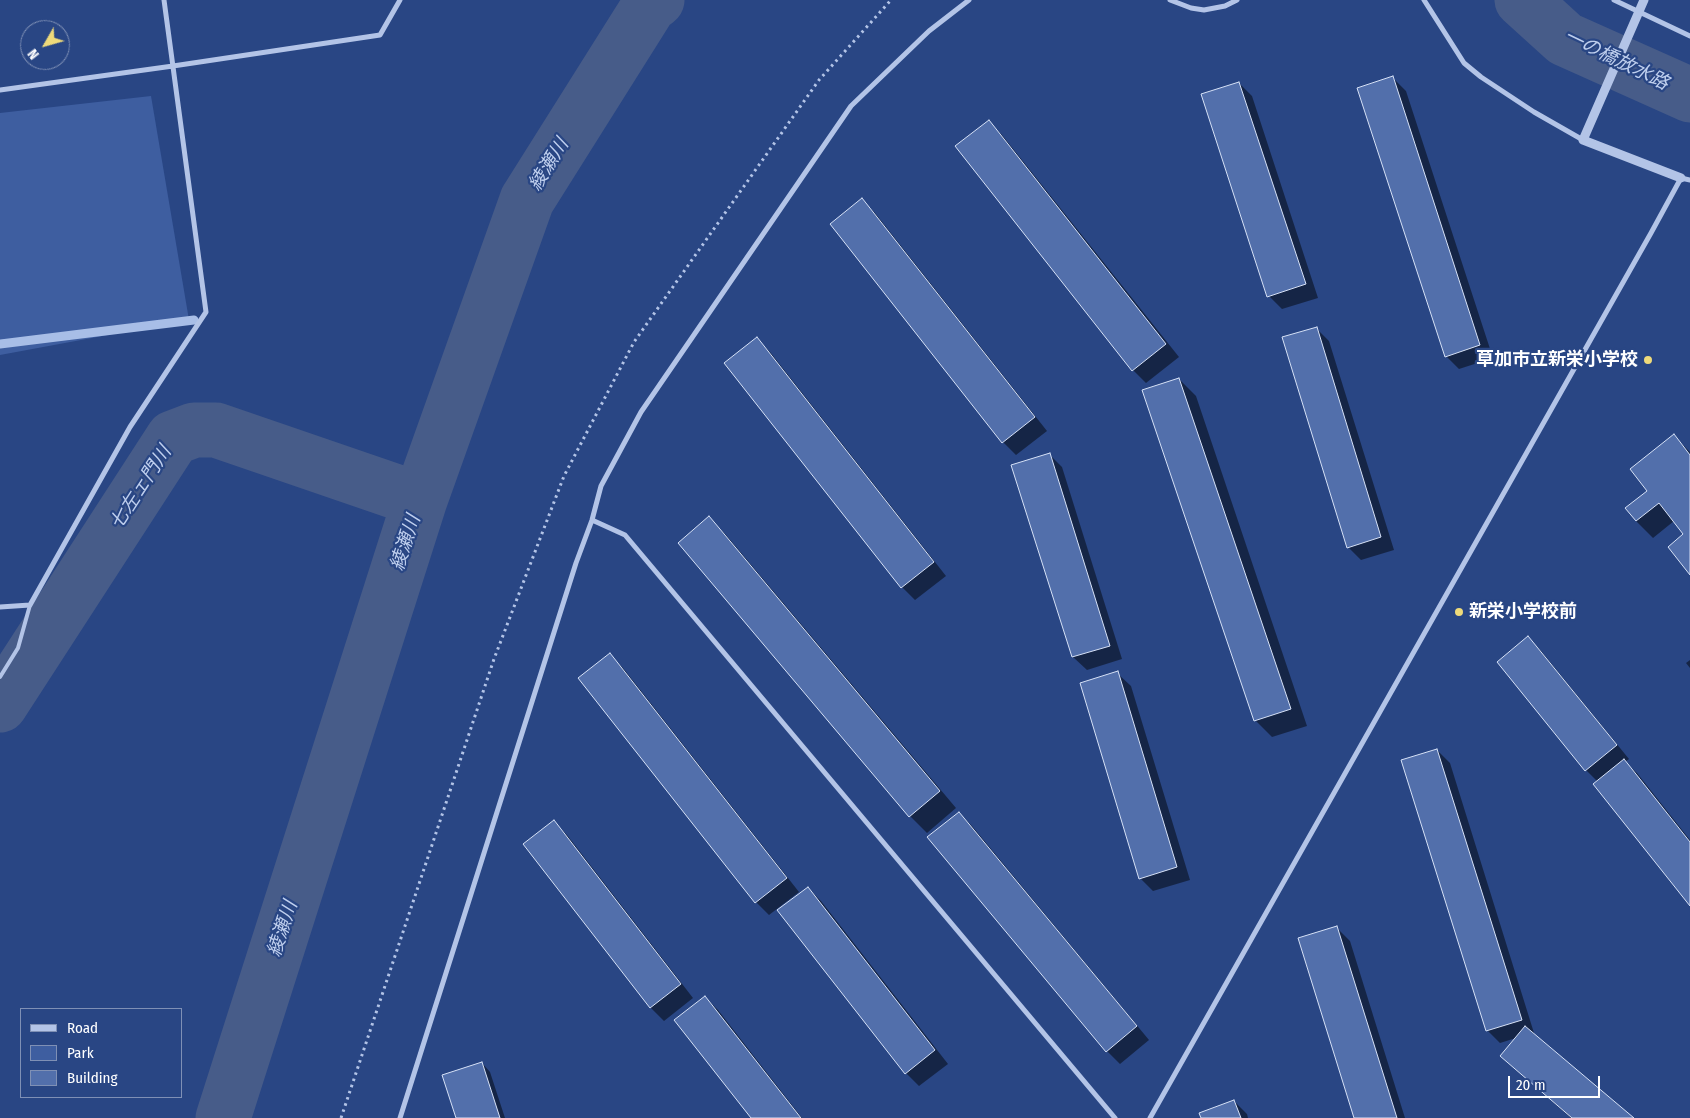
<!DOCTYPE html>
<meta charset="utf-8">
<style>
body{margin:0}
#map{position:relative;width:1690px;height:1118px;overflow:hidden;background:#294684;font-family:"Fira Sans Condensed",sans-serif}
canvas{display:block}
.legend{position:absolute;left:20px;top:1008px;width:162px;height:90px;box-sizing:border-box;background:#294684;border:1px solid #7f90b5;margin:0;padding:6px 9px;list-style:none;font-size:15px;color:#fff}
.legend li{display:flex;align-items:center;gap:10px;height:25px}
.legend b{width:25px;border:1px solid #7f90b5}
.north{position:absolute;left:20px;top:20px;width:50px;height:50px;box-sizing:border-box;background:#294684;border:1px solid #7f90b5;border-radius:50%;rotate:232deg;font-size:14px;font-weight:700;line-height:20px;text-align:center;color:#fff}
.north::after{content:'';display:block;margin:auto;width:18px;height:22px;background:#eeda7a;clip-path:polygon(50% 0,100% 100%,50% 72%,0 100%)}
.scale{position:absolute;left:1508px;top:1076px;width:92px;height:22px;box-sizing:border-box;border:2px solid #fff;border-top:0;padding-left:6px;font-size:15px;line-height:18px;white-space:nowrap;color:#fff;-webkit-text-stroke:4px #294684;paint-order:stroke}
</style>
<div id="map">
<canvas width="1690" height="1118"></canvas>
<ul class="legend">
<li><b style="height:6px;background:#b3c4e7"></b>Road</li>
<li><b style="height:14px;background:#3e5ea0"></b>Park</li>
<li><b style="height:14px;background:#526fab"></b>Building</li>
</ul>
<div class="north">N</div>
<div class="scale">20 m</div>
</div>
<script>
const ctx = document.querySelector('canvas').getContext('2d');
ctx.lineJoin = 'round';
function fill(path, color) { ctx.fillStyle = color; ctx.fill(path, 'evenodd'); }
const shape = rows => new Path2D(rows.map(r => 'M' + r).join(''));
function trace(path, color, width, dash) { ctx.strokeStyle = color; ctx.lineWidth = width; ctx.lineCap = dash ? 'butt' : 'round'; ctx.setLineDash(dash || []); ctx.stroke(path); }
function write(font, color, halo, rows, align = 'center') {
  ctx.font = font + ' "Fira Sans Condensed","Noto Sans JP",sans-serif'; ctx.lineWidth = 4.5; ctx.setLineDash([]); ctx.textBaseline = 'middle'; ctx.strokeStyle = halo; ctx.fillStyle = color; for (const [text, x, y, turn = 0] of rows) {
    ctx.save(); ctx.translate(x, y); ctx.rotate((+turn || 0) * Math.PI / 180); ctx.textAlign = isNaN(turn) ? turn : align; if (halo) ctx.strokeText(text, 0, 0); ctx.fillText(text, 0, 0); ctx.restore();
  }
}
const green = shape([
 [151,96,189,320,0,355,0,113]
]);
const shadow = shape([
 [1393,78,1406,91,1493,358,1459,369,1446,356],
 [1239,83,1252,96,1318,298,1282,309,1269,296],
 [989,122,1002,135,1179,357,1146,383,1133,370],
 [862,200,875,213,1047,431,1016,455,1003,442],
 [1316,328,1329,341,1394,550,1361,560,1348,547],
 [757,339,770,352,946,576,915,600,902,587],
 [1179,379,1196,396,1307,726,1272,737,1255,720],
 [1674,436,1690,452,1690,573,1685,535,1674,521,1653,538,1636,521],
 [1049,454,1062,467,1122,659,1087,670,1073,657,1013,466],
 [709,518,726,535,956,808,927,833,910,816,680,543],
 [1528,638,1541,651,1629,759,1625,762,1637,773,1690,840,1690,904,1597,781,1586,770],
 [610,655,623,668,799,892,769,915,756,902],
 [1690,660,1690,668,1686,663],
 [1117,673,1131,686,1190,880,1153,891,1140,878],
 [1437,750,1450,763,1534,1033,1533,1033,1632,1118,1571,1118,1501,1056,1516,1038,1500,1043,1487,1030],
 [959,813,972,826,1149,1040,1120,1064,1107,1051],
 [554,822,567,835,693,998,664,1021,651,1008,524,845],
 [808,888,821,901,948,1064,919,1086,906,1073],
 [1337,928,1350,941,1405,1118,1355,1118],
 [705,997,718,1010,802,1118,752,1118],
 [482,1063,490,1072,505,1118,458,1118],
 [1234,1101,1247,1114,1248,1118,1202,1118]
]);
const stream = shape([
 [0,344,194,320]
]);
const river = shape([
 [1522,0,1565,39,1690,95],
 [0,705,173,438,194,430,216,430,420,500],
 [223,1118,420,500,527,200,649,6,657,0]
]);
const building = shape([
 [1393,76,1480,345,1445,357,1357,88,1393,76],
 [1239,82,1306,284,1267,297,1201,94,1239,82],
 [989,120,1166,344,1132,371,955,146,989,120],
 [862,198,1035,417,1002,443,830,224,862,198],
 [1317,327,1381,537,1347,548,1282,337,1317,327],
 [757,337,934,562,901,588,724,363,757,337],
 [1179,378,1291,709,1254,721,1142,390,1179,378],
 [1674,434,1690,455,1690,575,1668,547,1683,534,1659,503,1636,521,1625,508,1647,491,1630,469,1674,434],
 [1050,453,1110,646,1072,657,1011,465,1050,453],
 [709,516,940,791,909,817,678,543,709,516],
 [1528,636,1617,745,1585,771,1497,662,1528,636],
 [610,653,787,878,755,903,578,678,610,653],
 [1118,671,1177,867,1139,879,1080,683,1118,671],
 [1437,749,1522,1020,1486,1031,1401,760,1437,749],
 [1624,759,1690,842,1690,906,1593,784,1624,759],
 [959,812,1137,1026,1106,1052,927,837,959,812],
 [554,820,681,984,650,1008,523,844,554,820],
 [808,887,935,1050,905,1074,777,910,808,887],
 [1337,926,1397,1118,1354,1118,1298,938,1337,926],
 [705,996,801,1118,751,1118,674,1020,705,996],
 [1525,1026,1634,1118,1572,1118,1500,1056,1525,1026],
 [482,1062,500,1118,456,1118,442,1075,482,1062],
 [1234,1100,1241,1118,1201,1118,1199,1113,1234,1100]
]);
const path = shape([
 [341,1118,494,659,564,476,634,342,819,80,891,0]
]);
const service = shape([
 [0,677,18,648,30,605]
]);
const minor = shape([
 [1170,0,1191,8,1204,10,1225,6,1237,0],
 [1424,0,1464,63,1481,77,1534,112,1583,140],
 [1614,0,1690,36],
 [0,90,173,66,380,35,400,0],
 [592,520,625,535,1115,1118],
 [0,607,30,605,130,427,206,312,164,0],
 [400,1118,576,563,592,520,601,486,641,412,851,106,929,31,969,0],
 [1150,1118,1651,233,1681,178,1690,180]
]);
const tertiary = shape([
 [1644,0,1583,140,1681,178]
]);
const markers = [
 [1648,360,5,"#eeda7a"],
 [1459,612,5,"#eeda7a"]
];
const poiNames = [
 ["草加市立新栄小学校",1638,360],
 ["新栄小学校前",1469,612,"left"]
];
const waterNames = [
 ["一の橋放水路",1616,60,26],
 ["綾瀬川",549,165,-58],
 ["七左ェ門川",141,488,-57],
 ["綾瀬川",406,543,-72],
 ["綾瀬川",283,929,-72]
];
fill(green, '#3e5ea0');
fill(shadow, '#0007');
trace(stream, '#a8bee7', 9);
trace(river, '#475c89', 55);
fill(building, '#526fab');
trace(building, '#d6e1f6', 1);
trace(path, '#b3c4e7', 3, [2.5, 4]);
trace(service, '#b3c4e7', 4);
trace(minor, '#b3c4e7', 5);
trace(tertiary, '#b3c4e7', 9);
for (const [x, y, r, color] of markers) { const dot = new Path2D(); dot.arc(x, y, r, 0, 2 * Math.PI); ctx.fillStyle = color; ctx.fill(dot); trace(dot, '#294684', 2); }
write('bold 18px', '#fff', '#294684', poiNames, 'right');
write('italic 19px', '#bfcfee', '#294684', waterNames);
</script>
